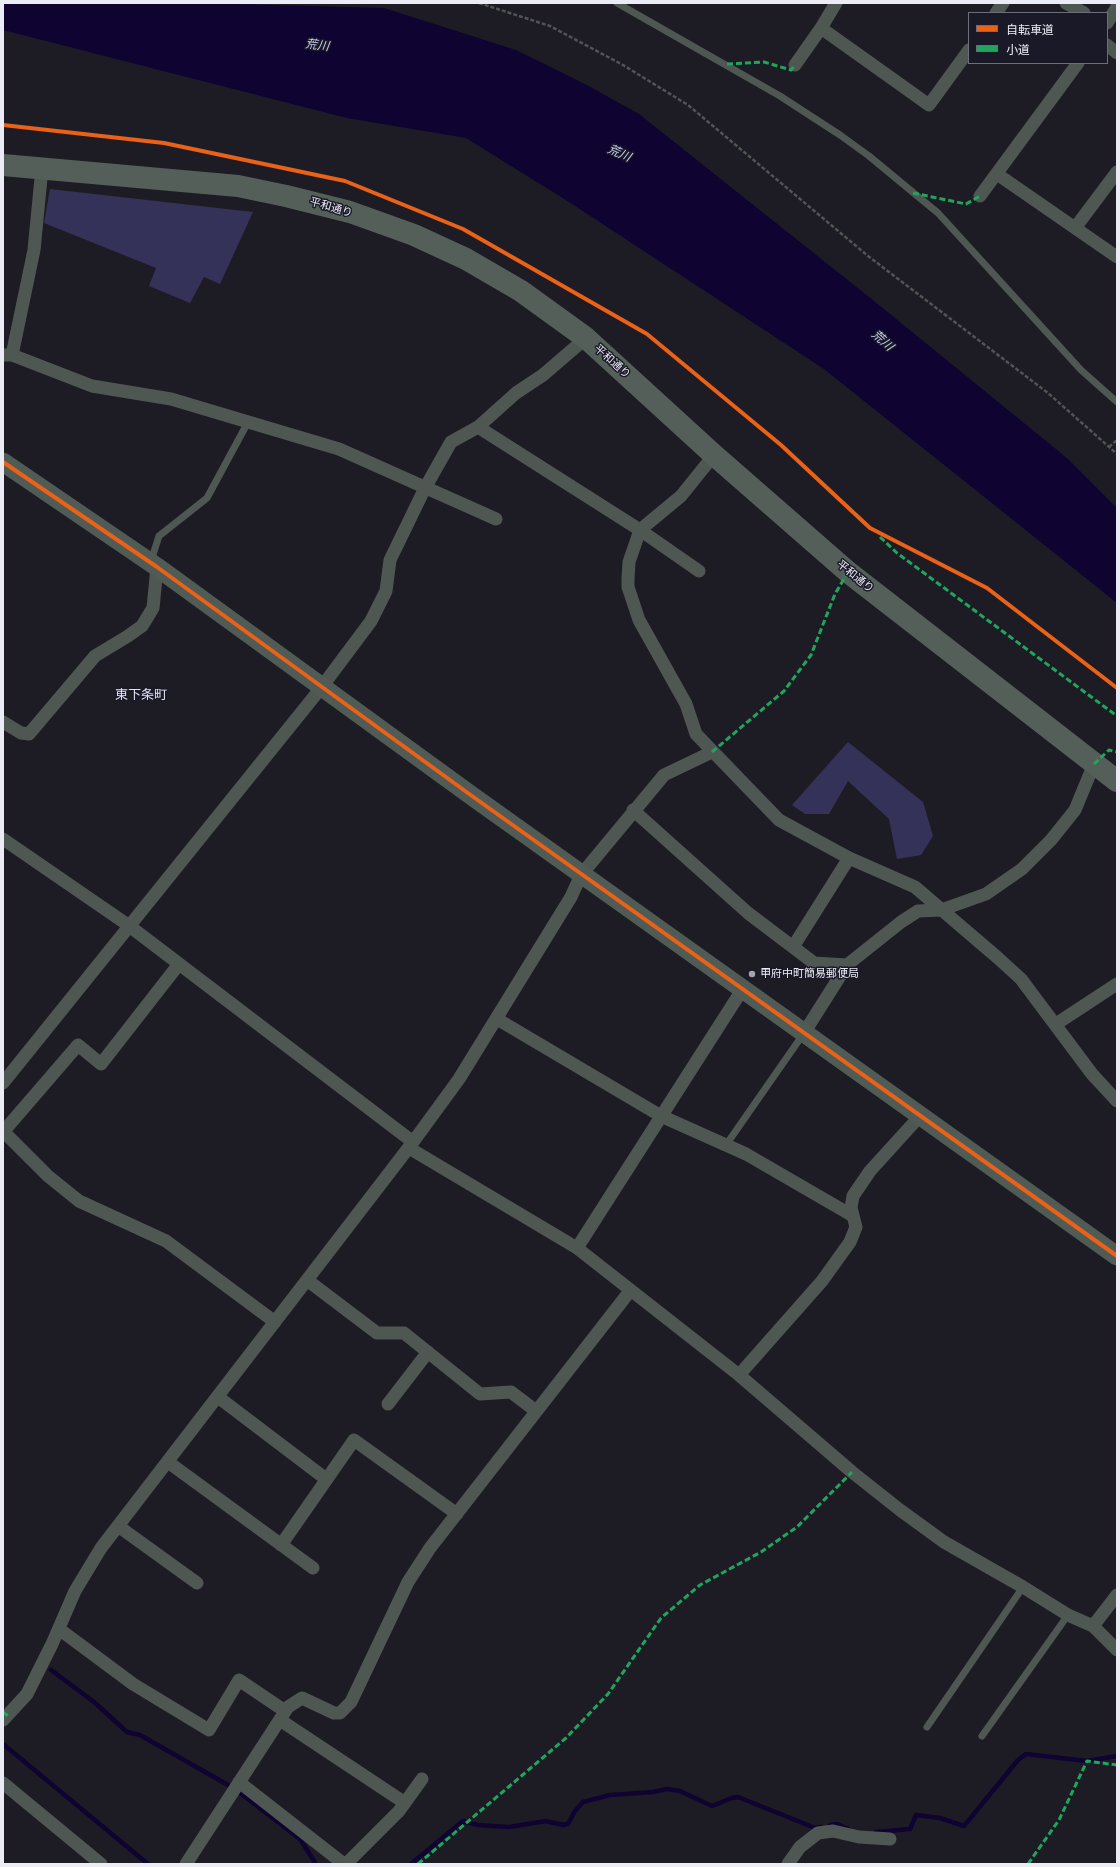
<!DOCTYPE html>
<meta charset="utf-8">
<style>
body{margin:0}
#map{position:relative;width:1120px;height:1867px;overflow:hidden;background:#1d1c24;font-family:"Roboto Condensed","Noto Sans JP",sans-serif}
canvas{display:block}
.frame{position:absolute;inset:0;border:4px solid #ececf6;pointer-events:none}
.legend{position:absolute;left:968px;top:12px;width:140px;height:52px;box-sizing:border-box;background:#1a1927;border:1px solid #6e6d7a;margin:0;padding:5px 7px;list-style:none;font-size:12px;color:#ececf6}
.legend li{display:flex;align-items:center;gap:8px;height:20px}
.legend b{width:20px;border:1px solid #6e6d7a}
</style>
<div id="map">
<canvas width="1120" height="1867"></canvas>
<div class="frame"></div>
<ul class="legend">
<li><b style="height:5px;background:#ea6118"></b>自転車道</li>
<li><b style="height:5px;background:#20a55d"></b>小道</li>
</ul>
</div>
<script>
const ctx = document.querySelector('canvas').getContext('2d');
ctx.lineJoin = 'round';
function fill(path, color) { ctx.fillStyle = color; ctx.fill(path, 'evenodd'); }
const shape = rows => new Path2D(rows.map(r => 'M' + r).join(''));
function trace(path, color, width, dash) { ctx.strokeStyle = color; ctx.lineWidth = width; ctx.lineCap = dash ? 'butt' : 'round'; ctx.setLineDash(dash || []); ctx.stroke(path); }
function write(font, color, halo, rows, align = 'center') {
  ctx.font = font + ' "Roboto Condensed","Noto Sans JP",sans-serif'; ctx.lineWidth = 3; ctx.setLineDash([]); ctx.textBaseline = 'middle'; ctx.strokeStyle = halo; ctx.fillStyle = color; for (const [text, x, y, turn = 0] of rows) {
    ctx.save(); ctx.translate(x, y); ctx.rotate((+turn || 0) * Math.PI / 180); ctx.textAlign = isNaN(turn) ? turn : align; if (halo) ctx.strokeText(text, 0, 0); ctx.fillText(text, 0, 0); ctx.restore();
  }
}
const green = shape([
 [50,189,253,212,220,284,204,277,190,303,149,286,156,268,44,223],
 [848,742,923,802,933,836,921,855,897,859,889,819,848,781,829,814,805,814,792,805]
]);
const water = shape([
 [3,3,195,3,384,8,516,50,585,84,639,114,874,301,1067,458,1117,508,1117,603,824,369,569,202,466,138,347,118,3,30]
]);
const stream = shape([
 [51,1670,94,1702,127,1732,140,1735,235,1789,300,1839,316,1864],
 [3,1744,148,1864],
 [830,1825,837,1824,848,1829],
 [876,1832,910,1829,916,1815,940,1818,964,1826,1018,1760,1026,1754,1087,1761,1117,1756],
 [411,1864,463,1821,478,1825,509,1827,546,1821,563,1825,568,1824,575,1811,583,1802,610,1795,653,1792,667,1789,680,1791,712,1806,732,1798,738,1797,815,1828,821,1827]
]);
const path = shape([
 [479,3,550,26,623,65,688,105,868,256,1048,393,1117,454],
 [1109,447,1116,441,1117,442]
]);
const lane = shape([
 [617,3,780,96,840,135,869,156,938,213,1081,370,1117,402],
 [151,561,159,536,207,498,248,422],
 [726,1145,804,1033],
 [927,1727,1023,1587],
 [982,1736,1068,1615]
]);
const street = shape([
 [1066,3,1084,13],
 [996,13,1003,3],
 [1107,23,1117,7],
 [821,28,929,105,969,50],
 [1107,45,1117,53],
 [795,65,821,28,836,3],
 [997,174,1117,257],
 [980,196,1078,63],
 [1075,228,1117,172],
 [3,355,12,355,92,386,171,399,339,449,496,519],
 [12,355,34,250,42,168],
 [478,427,640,530,699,571],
 [714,455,681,496,640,530,629,562,628,579,628,587,639,620,686,704,696,734,779,820,849,858,915,887,998,958,1021,979,1092,1074,1117,1101],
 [3,722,21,733,29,734,95,656,128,636,142,626,153,608,157,567],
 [633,810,748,913,814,963,847,965],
 [3,839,128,925,413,1142],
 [793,947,849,858],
 [497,1019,661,1116,746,1154,853,1216],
 [1056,1024,1117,984],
 [804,1033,847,965,901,922,918,911,941,910,986,894,1022,869,1051,840,1075,810,1094,764],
 [3,1083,321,688,371,621,386,591,390,560,425,488,451,442,478,427,516,393,543,375,586,338],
 [3,1131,48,1176,79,1201,166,1241,275,1322],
 [3,1132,78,1045,101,1064,179,964],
 [409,1148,577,1248,739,1375,852,1472,900,1510,944,1542,1023,1587,1068,1615,1093,1626,1117,1650],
 [577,1248,742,990],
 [307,1280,377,1333,404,1333,480,1394,511,1392,536,1411],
 [739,1375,822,1281,850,1242,856,1227,851,1208,853,1196,870,1171,920,1116],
 [218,1397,326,1479],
 [388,1404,428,1352],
 [168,1462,313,1568],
 [118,1526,197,1583],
 [281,1545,354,1440,457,1514],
 [1093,1626,1117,1595],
 [59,1629,133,1684,209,1730,239,1680,285,1711],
 [3,1720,27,1694,52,1644,75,1591,101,1548,413,1142,459,1079,571,897,581,875,664,775,712,752],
 [280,1720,405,1803],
 [239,1782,344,1864],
 [3,1783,101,1864],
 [186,1864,288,1707,302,1698,334,1713,340,1713,351,1702,408,1582,430,1548,630,1291],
 [346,1864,399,1811,422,1779],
 [788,1864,800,1847,818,1833,833,1831,859,1837,890,1839]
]);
const secondary = shape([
 [3,462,157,567,472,796,1117,1256]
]);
const highway = shape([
 [3,165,238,186,286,196,350,212,414,235,466,259,521,291,586,338,714,455,848,572,1117,781]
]);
const quiet = shape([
 [727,64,764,62,791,70,795,65],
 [913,193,966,204,980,196],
 [880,537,897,553,1117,716],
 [712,752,784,691,811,655,835,594,848,572],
 [1094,764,1109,750,1117,752],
 [3,1712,8,1716],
 [418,1864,566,1738,608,1694,661,1618,700,1585,761,1552,797,1527,852,1472],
 [1028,1864,1059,1820,1087,1761,1117,1765]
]);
const cycleway = shape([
 [3,125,164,143,345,181,463,229,647,334,781,445,870,528,987,588,1117,688],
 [3,462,157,567,472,796,1117,1256]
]);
const markers = [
 [752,974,4,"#a4a3ac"]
];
const streetNames = [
 ["平和通り",331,208,16],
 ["平和通り",612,362,42],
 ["平和通り",855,577,39]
];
const poiNames = [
 ["甲府中町簡易郵便局",760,974]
];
const waterNames = [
 ["荒川",317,46,7],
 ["荒川",619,154,23],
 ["荒川",882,341,42]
];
const quarterNames = [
 ["東下条町",141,696]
];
fill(green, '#353259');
fill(water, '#0e0331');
trace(stream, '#0e0331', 4.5);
trace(path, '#505454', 2.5, [4, 2]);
trace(lane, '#4f5753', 7);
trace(street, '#4f5753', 13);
trace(secondary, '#515b55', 19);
trace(highway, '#555f5a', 22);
trace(quiet, '#20a55d', 3, [6, 3]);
trace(cycleway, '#ea6118', 4);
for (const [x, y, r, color] of markers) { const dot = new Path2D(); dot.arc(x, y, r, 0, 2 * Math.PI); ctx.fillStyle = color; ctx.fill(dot); trace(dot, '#1a1927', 1.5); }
write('11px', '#ececf6', '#1a1927', streetNames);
write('11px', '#ececf6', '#1a1927', poiNames, 'left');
write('italic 12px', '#ccccf1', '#1a1927', waterNames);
write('13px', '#e2e2f6', '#1a1927', quarterNames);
</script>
